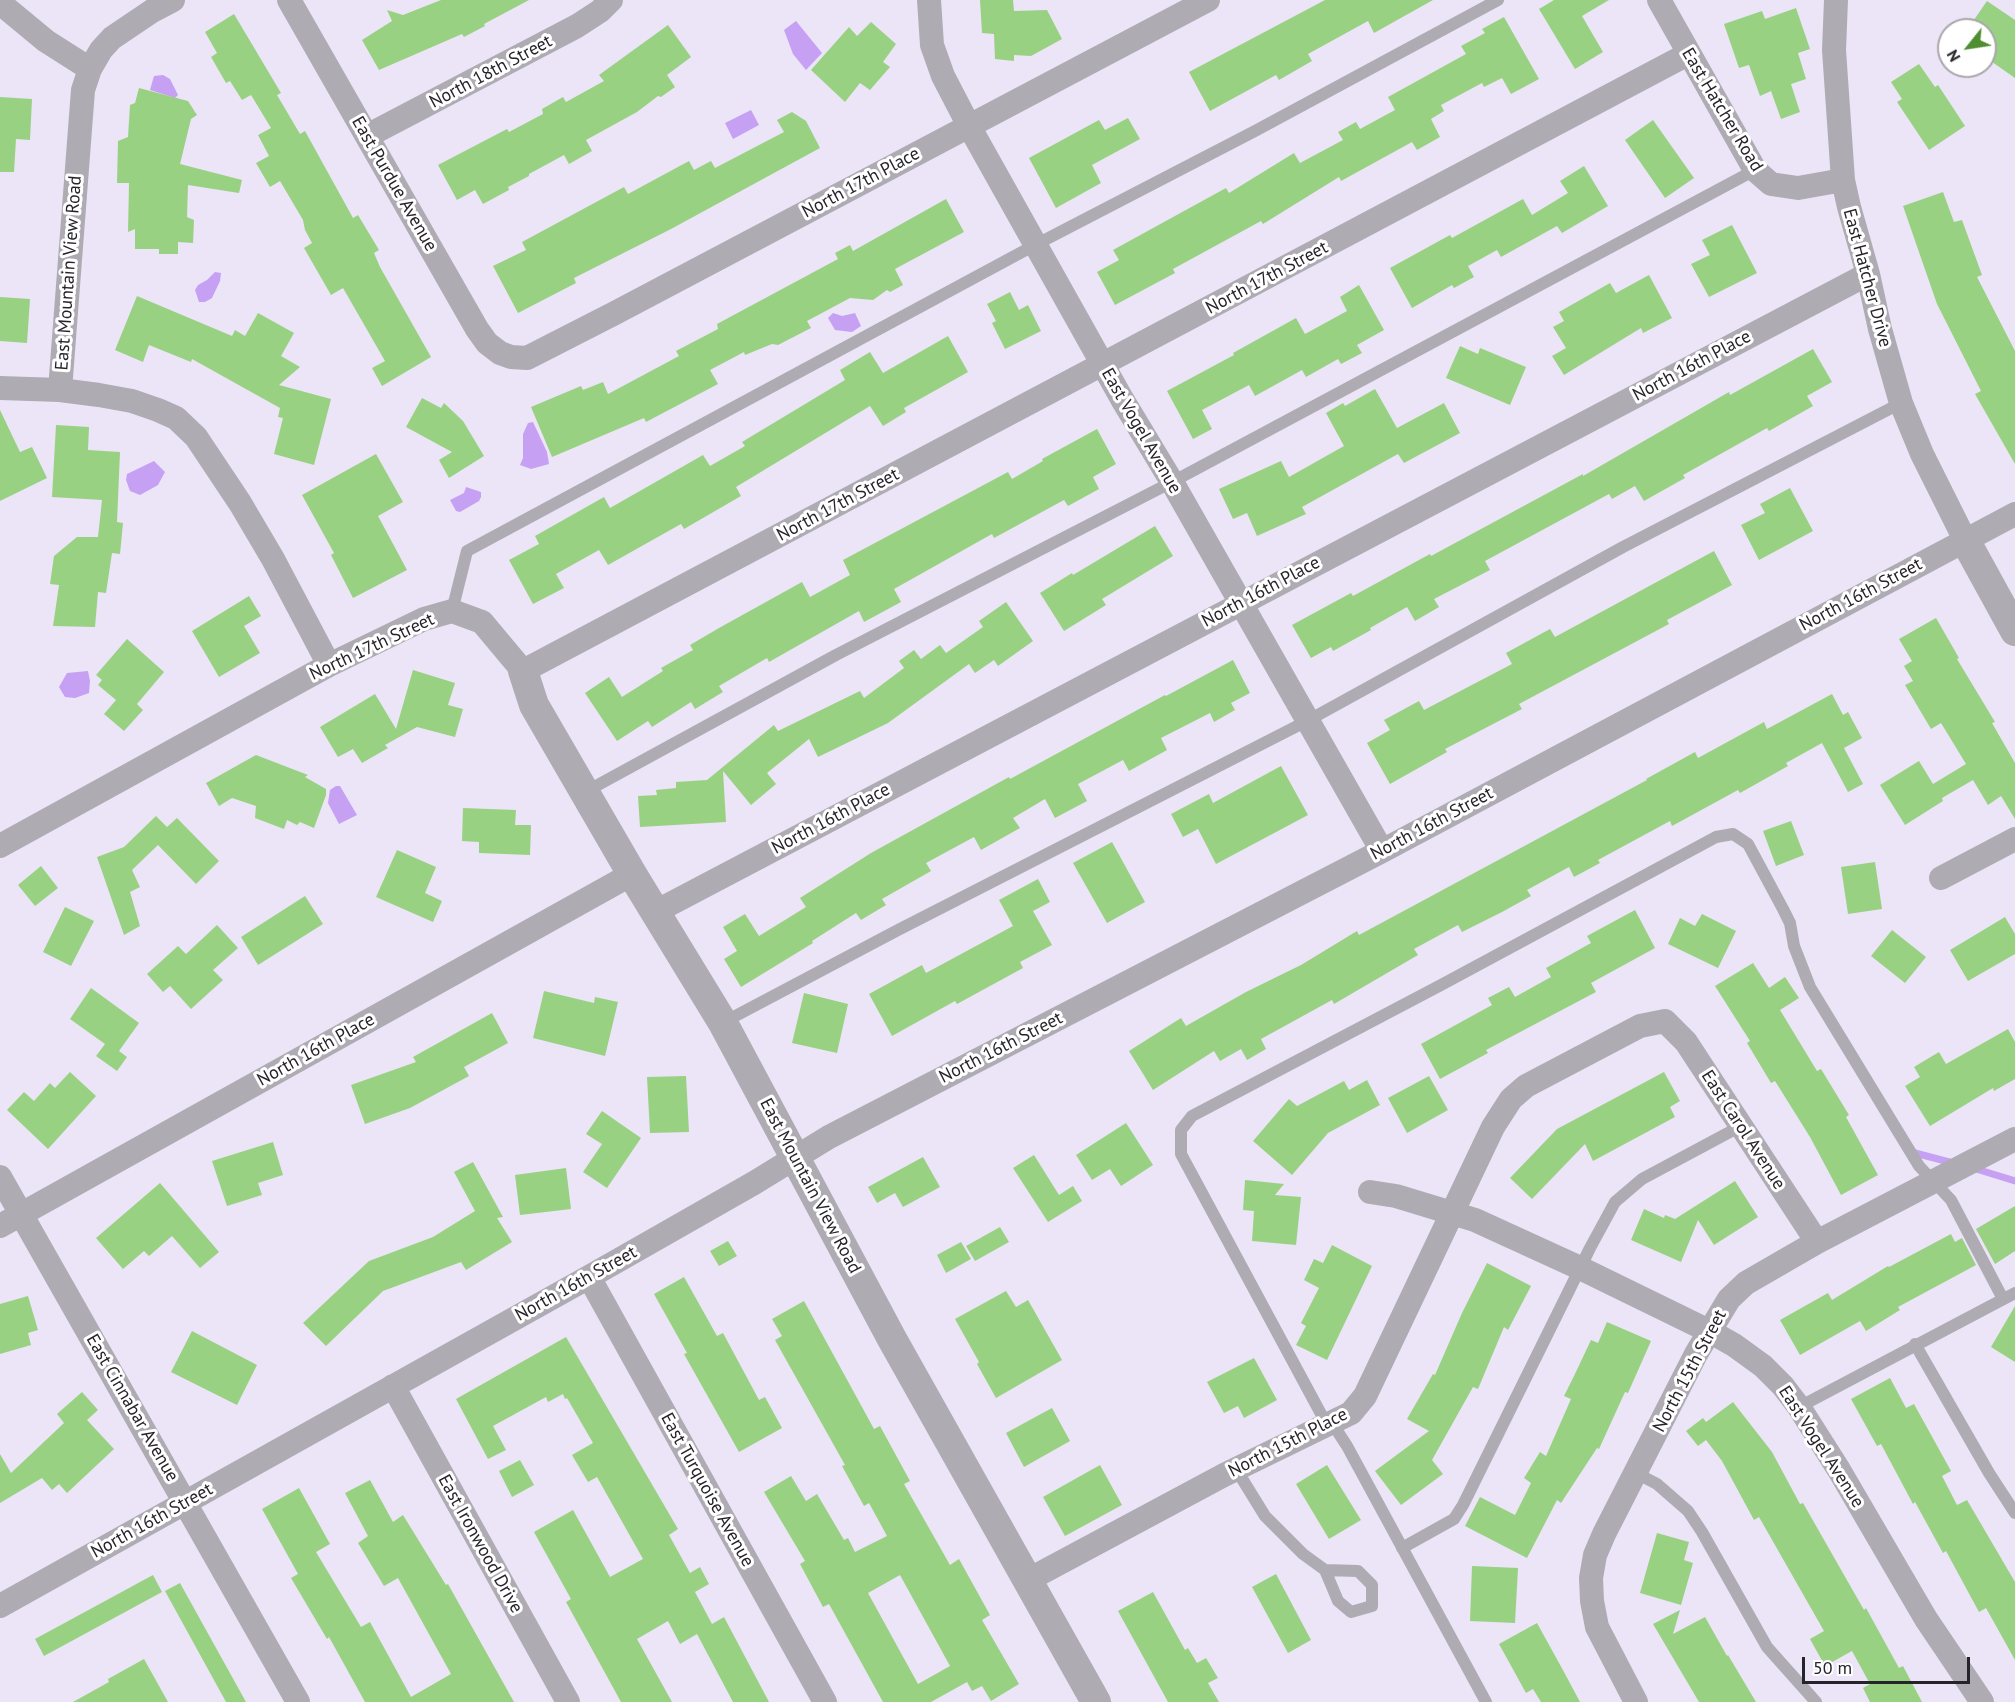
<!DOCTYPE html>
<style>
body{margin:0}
#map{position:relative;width:2015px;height:1702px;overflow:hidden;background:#ece4f7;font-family:"PT Sans",sans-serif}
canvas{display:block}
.north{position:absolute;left:1937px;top:18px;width:60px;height:60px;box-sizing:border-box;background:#fff;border:2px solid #a8a7aa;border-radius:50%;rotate:240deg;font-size:16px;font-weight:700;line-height:24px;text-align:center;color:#26232a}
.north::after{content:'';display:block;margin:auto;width:21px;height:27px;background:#508f31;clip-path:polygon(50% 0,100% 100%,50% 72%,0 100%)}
.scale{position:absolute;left:1802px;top:1657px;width:168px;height:27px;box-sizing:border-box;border:3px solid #26232a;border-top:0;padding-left:8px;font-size:18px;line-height:21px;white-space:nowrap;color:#26232a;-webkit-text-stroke:4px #fff;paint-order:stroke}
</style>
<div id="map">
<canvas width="2015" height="1702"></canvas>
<div class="north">N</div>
<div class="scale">50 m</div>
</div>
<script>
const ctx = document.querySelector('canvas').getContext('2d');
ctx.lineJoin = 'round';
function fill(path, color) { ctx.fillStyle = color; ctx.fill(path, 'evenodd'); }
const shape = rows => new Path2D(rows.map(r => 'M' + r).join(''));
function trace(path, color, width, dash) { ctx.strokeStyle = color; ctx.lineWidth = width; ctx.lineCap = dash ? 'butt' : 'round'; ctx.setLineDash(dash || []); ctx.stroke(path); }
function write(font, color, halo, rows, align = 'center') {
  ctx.font = font + ' "PT Sans",sans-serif'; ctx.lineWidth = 6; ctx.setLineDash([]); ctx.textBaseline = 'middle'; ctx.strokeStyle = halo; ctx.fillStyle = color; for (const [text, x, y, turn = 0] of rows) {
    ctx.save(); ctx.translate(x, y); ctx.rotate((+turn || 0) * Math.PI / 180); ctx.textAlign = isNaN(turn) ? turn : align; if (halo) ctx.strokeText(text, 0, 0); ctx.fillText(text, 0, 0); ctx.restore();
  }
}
const water = shape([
 [796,21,822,53,806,70,793,54,784,30],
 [163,75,170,79,178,95,175,98,150,90,154,76],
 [751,110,759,125,733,139,725,123],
 [215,272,221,273,220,281,212,298,205,302,199,302,195,290,198,285,207,280],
 [833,313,842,316,855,313,861,326,852,332,835,330,828,318],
 [533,422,547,452,549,464,531,469,520,465,523,458,523,434,528,423],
 [154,461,165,472,158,485,140,495,130,491,126,480,127,474],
 [466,487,481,492,481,497,479,501,460,512,456,511,450,500,464,493],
 [88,671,90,681,89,693,75,698,65,697,59,687,67,673],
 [336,786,340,786,357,815,339,824,328,803,330,790]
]);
const stream = shape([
 [1915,1153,1953,1163],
 [1973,1168,2015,1181]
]);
const building = shape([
 [441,0,529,0,484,24,485,26,464,37,462,34,379,70,362,40,392,21,387,10,403,15],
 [980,0,1013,0,1014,11,1047,10,1062,39,1031,56,1014,55,1014,61,995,59,994,34,982,33],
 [1325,0,1433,0,1374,33,1368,21,1308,54,1312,61,1279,80,1276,75,1210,111,1189,72],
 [1554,0,1609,0,1582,16,1603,52,1575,69,1539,9],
 [1987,1,2015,20,2015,78,1985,57,1985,30,1967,30],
 [1796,8,1810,49,1798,53,1806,79,1791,84,1800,112,1781,119,1771,91,1760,96,1749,65,1739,68,1724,24,1762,11,1765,19],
 [234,14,281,93,277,95,300,134,305,131,353,218,358,215,379,250,374,253,380,267,431,357,382,386,372,368,385,361,343,288,331,295,304,248,312,243,305,230,303,220,280,181,270,187,256,163,269,156,258,135,271,128,251,95,242,100,230,81,226,83,211,57,217,53,205,32],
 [1504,17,1539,79,1511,94,1502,78,1484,87,1482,83,1441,105,1444,111,1431,119,1440,137,1417,150,1412,142,1341,181,1339,177,1263,224,1261,221,1173,269,1175,273,1115,305,1097,272,1119,260,1113,250,1226,188,1229,193,1294,153,1300,163,1343,140,1338,132,1356,122,1360,129,1395,110,1388,97,1466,54,1461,46,1485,33,1482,29],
 [871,22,896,44,883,62,890,67,870,90,860,83,845,102,811,70,849,27,857,36],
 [668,25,691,57,667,75,675,87,661,97,658,96,637,112,586,140,592,151,569,164,564,155,529,174,529,176,508,187,509,190,483,204,475,190,457,200,438,165,507,129,509,132,543,114,542,109,563,97,566,102,604,81,599,75],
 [1919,64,1935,87,1938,85,1965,126,1929,150,1897,102,1902,99,1891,82],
 [139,88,188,101,197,115,191,119,180,164,242,180,239,193,188,185,187,217,194,220,193,243,178,242,178,254,159,254,159,249,135,249,135,229,128,232,129,183,117,183,118,141,128,137,130,105,135,103],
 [0,97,32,99,30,140,16,139,14,172,0,172],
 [792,112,806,121,820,148,671,229,574,278,576,283,518,313,493,266,526,250,522,242,624,187,628,194,689,161,694,170,711,161,715,168,784,132,777,120],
 [1128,118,1140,139,1092,165,1101,183,1056,208,1029,158,1099,120,1105,130],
 [1653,120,1694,178,1665,198,1625,140],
 [1584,166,1608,206,1562,233,1557,226,1501,257,1497,250,1468,266,1474,277,1454,288,1452,285,1412,308,1390,268,1450,235,1452,238,1523,199,1532,215,1568,193,1560,181],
 [1943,192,1954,222,1962,220,1982,275,1977,277,2015,351,2015,464,1975,394,1981,391,1937,304,1903,206],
 [946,199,964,232,895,269,903,285,890,292,887,290,873,300,850,298,807,321,811,328,778,345,772,344,745,355,744,352,710,370,718,384,646,422,644,418,552,457,531,407,581,386,583,390,603,382,608,394,679,356,676,351,718,329,717,324,838,259,835,253,850,245,853,251],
 [1732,225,1757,273,1709,297,1691,264,1710,255,1702,240],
 [1649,275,1672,318,1643,333,1641,328,1564,375,1552,356,1566,348,1553,327,1564,321,1559,312,1610,283,1616,293],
 [1359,285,1384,330,1357,345,1362,353,1341,364,1338,359,1306,377,1302,370,1255,396,1249,385,1202,410,1212,429,1193,439,1167,391,1234,355,1233,353,1296,318,1305,334,1347,311,1340,297],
 [1010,292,1019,310,1028,305,1041,331,1005,349,992,323,996,321,987,304],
 [137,296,232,336,235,330,245,336,258,313,294,333,281,356,300,367,279,385,331,399,314,465,274,454,283,418,278,417,280,408,192,359,191,362,149,345,143,362,115,350],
 [0,297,30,299,27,343,0,341],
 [948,336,968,372,904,408,906,412,883,426,870,406,736,487,741,496,684,529,681,524,608,565,599,550,556,574,564,588,533,604,509,560,539,544,535,536,604,497,610,508,703,455,710,466,745,446,742,442,845,380,840,370,870,352,883,373],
 [1460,346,1478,354,1480,348,1526,367,1510,405,1446,378],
 [1813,349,1832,382,1807,396,1813,406,1769,431,1767,428,1683,475,1685,478,1644,501,1635,486,1612,499,1609,494,1485,561,1490,570,1434,599,1439,607,1415,621,1407,607,1370,628,1371,630,1333,651,1331,647,1311,658,1292,625,1351,593,1353,596,1430,554,1431,556,1583,474,1583,476,1729,392,1730,395],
 [1375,389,1397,428,1444,403,1460,433,1404,463,1398,454,1302,507,1306,514,1257,536,1247,513,1233,519,1219,489,1281,461,1289,477,1344,446,1326,413,1343,403,1345,406],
 [422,398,441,408,444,403,463,421,484,456,449,478,439,460,452,452,406,427],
 [0,410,20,452,32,447,47,478,0,501],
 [56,425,89,427,88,450,120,452,117,522,123,523,120,554,112,553,106,593,98,592,95,627,53,626,59,585,50,584,54,556,77,537,98,537,102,500,52,497],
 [1097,429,1116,464,1093,477,1099,489,1068,506,1064,500,994,538,992,534,894,589,901,602,864,622,859,611,769,662,767,658,719,686,723,692,695,709,691,702,652,727,648,721,617,741,585,693,609,677,622,697,663,671,661,668,693,650,690,645,719,628,802,582,810,597,850,575,843,560,1008,472,1012,479,1043,461,1042,459],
 [376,454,403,502,378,516,407,570,353,598,331,555,334,553,302,495],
 [1790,488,1813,531,1759,560,1741,525,1765,513,1760,504],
 [1155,526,1173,556,1102,599,1106,605,1064,631,1040,593,1072,573,1073,575],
 [1714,551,1732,585,1667,620,1669,624,1519,704,1522,709,1445,749,1447,752,1390,784,1367,743,1390,730,1384,720,1419,701,1424,710,1512,664,1506,653,1550,629,1555,637],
 [249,596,261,616,244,626,260,653,219,677,192,631],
 [1006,602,1033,641,998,666,994,660,975,673,969,664,888,723,818,757,809,739,767,773,776,784,751,805,723,771,726,822,640,827,638,796,657,795,656,790,676,788,676,782,707,780,774,725,778,731,860,691,864,698,904,668,899,661,914,650,921,659,940,645,946,653,983,627,979,621],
 [1936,618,1959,658,1957,659,1995,722,1992,723,2015,763,2015,819,2001,796,1988,805,1973,780,1942,798,1943,801,1905,825,1880,785,1919,761,1933,784,1966,764,1941,723,1931,729,1905,685,1913,681,1904,666,1912,661,1899,639],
 [127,639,164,672,137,704,143,710,124,731,104,714,116,700,98,685,102,680,96,675],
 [1233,660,1250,693,1231,703,1235,710,1214,722,1210,713,1161,738,1167,750,1129,771,1123,760,1078,784,1087,801,1055,818,1045,799,1013,818,1020,828,981,850,974,837,926,863,931,871,882,899,886,905,861,920,856,913,812,941,813,943,741,987,724,959,737,951,723,927,745,914,759,936,806,907,800,898,871,853,1009,777,1010,779,1165,695,1166,696],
 [413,670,455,683,448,705,463,709,455,737,417,727,385,745,388,748,362,763,353,749,338,757,320,727,375,694,396,729],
 [1832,694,1843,715,1848,712,1862,738,1844,748,1863,784,1848,792,1822,743,1786,763,1788,766,1740,793,1738,790,1672,826,1670,821,1598,860,1600,863,1574,877,1569,867,1527,890,1531,896,1502,912,1462,932,1458,925,1414,949,1418,955,1334,1004,1332,1000,1261,1039,1266,1049,1247,1060,1241,1049,1220,1061,1214,1051,1153,1090,1129,1051,1181,1018,1186,1026,1246,992,1301,965,1357,931,1359,935,1647,780,1646,779,1695,752,1698,758,1764,722,1767,729],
 [256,755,308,775,305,777,326,789,326,795,314,828,300,822,297,825,287,820,284,829,255,818,256,806,232,798,219,806,206,783],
 [1281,766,1308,815,1216,864,1198,829,1183,837,1171,814,1209,794,1213,803],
 [463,808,516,810,515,825,531,825,530,855,479,853,479,842,462,841],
 [156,816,167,827,177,818,219,861,196,884,158,845,132,870,140,887,130,892,140,926,124,935,97,857,124,847],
 [1791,821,1804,855,1776,866,1763,831],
 [1112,842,1145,902,1107,923,1073,863],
 [397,850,436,867,425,893,442,901,433,922,376,897],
 [1875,862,1882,909,1848,914,1841,867],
 [41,866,58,888,35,906,18,885],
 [1038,879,1050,902,1033,911,1052,945,1020,962,1023,968,957,1004,955,1001,892,1036,869,994,922,965,926,973,1013,926,999,900],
 [305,896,323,924,258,965,241,937],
 [65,907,94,921,71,966,43,952],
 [1635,910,1655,948,1591,983,1596,992,1486,1050,1488,1053,1440,1079,1421,1044,1492,1005,1488,998,1509,987,1515,997,1551,977,1546,968,1591,943,1587,936],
 [1702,914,1736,931,1718,968,1668,944,1680,918,1695,926],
 [2005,917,2015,934,2015,954,1968,981,1950,950],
 [217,925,238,948,213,970,223,980,191,1009,170,986,163,992,147,974,178,946,186,954],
 [1892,930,1926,957,1905,983,1871,956],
 [1753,963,1769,988,1785,977,1799,998,1780,1010,1817,1071,1821,1069,1849,1115,1846,1117,1878,1175,1841,1195,1810,1137,1775,1081,1771,1083,1747,1043,1750,1041,1715,986],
 [91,988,139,1023,119,1051,127,1057,117,1071,96,1056,105,1044,70,1019],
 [544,991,594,1003,595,997,618,1002,605,1056,533,1038],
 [804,993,848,1004,837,1053,792,1043],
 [492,1013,508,1043,464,1067,469,1076,410,1108,365,1124,351,1085,416,1062,413,1057],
 [2008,1029,2015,1042,2015,1079,1994,1091,1993,1088,1930,1126,1905,1086,1920,1077,1914,1067,1939,1052,1946,1064],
 [70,1072,96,1096,48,1149,7,1110,24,1092,34,1101,50,1083,55,1088],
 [1664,1072,1680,1101,1670,1107,1675,1117,1593,1161,1585,1144,1532,1199,1510,1178,1557,1129],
 [686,1076,689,1132,650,1133,647,1077],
 [1429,1076,1448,1110,1407,1133,1388,1098],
 [1367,1080,1380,1105,1328,1133,1292,1175,1253,1141,1289,1099,1297,1106,1344,1081,1349,1090],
 [602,1111,641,1138,607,1188,583,1172,602,1144,586,1134],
 [1126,1123,1153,1165,1121,1186,1110,1169,1092,1180,1076,1155],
 [273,1142,283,1175,258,1183,262,1195,227,1206,212,1161],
 [1034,1155,1059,1195,1073,1186,1082,1201,1048,1222,1013,1168],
 [923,1157,940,1187,903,1207,895,1193,877,1203,868,1187],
 [473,1162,503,1217,497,1218,512,1242,466,1270,461,1262,383,1291,326,1346,303,1323,369,1261,433,1237,475,1211,454,1172],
 [566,1168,571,1209,520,1215,515,1175],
 [1245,1180,1284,1184,1275,1195,1301,1197,1296,1245,1252,1241,1254,1211,1243,1210],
 [1735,1181,1758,1217,1714,1245,1698,1220,1681,1262,1631,1240,1644,1209,1664,1218,1665,1215,1675,1219],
 [160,1183,219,1252,200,1268,172,1236,149,1256,144,1251,123,1269,96,1238],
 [2015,1206,2015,1251,1995,1264,1976,1229],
 [1000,1227,1009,1242,975,1261,966,1246],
 [1951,1234,1955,1242,1962,1238,1976,1265,1898,1307,1900,1310,1866,1331,1860,1321,1800,1355,1780,1320,1828,1293,1832,1300,1888,1266,1889,1267],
 [728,1241,737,1256,719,1266,710,1251],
 [961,1242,971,1259,946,1273,937,1255],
 [1332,1245,1372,1266,1327,1360,1296,1345,1306,1326,1301,1323,1319,1288,1304,1280,1314,1259,1323,1263],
 [1487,1263,1531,1286,1508,1330,1504,1327,1478,1389,1473,1387,1432,1460,1443,1474,1401,1505,1375,1471,1429,1431,1407,1419,1433,1374,1435,1375,1462,1313],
 [684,1277,717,1336,723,1333,759,1400,765,1397,782,1428,739,1452,684,1354,687,1353,654,1294],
 [1006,1291,1016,1307,1028,1300,1062,1360,996,1398,977,1364,979,1362,955,1319],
 [28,1296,38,1330,28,1333,31,1345,0,1354,0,1304],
 [804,1301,874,1429,880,1426,910,1481,904,1484,950,1565,959,1559,990,1615,982,1620,1019,1684,991,1701,982,1686,972,1691,967,1682,931,1702,883,1702,829,1604,823,1607,800,1564,805,1561,764,1492,791,1476,806,1501,817,1494,844,1540,848,1538,855,1552,887,1536,869,1503,864,1506,842,1466,845,1465,775,1340,782,1336,772,1319],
 [900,1575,950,1666,918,1684,868,1593],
 [2015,1306,2015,1362,1991,1347],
 [1607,1322,1651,1341,1628,1393,1625,1392,1599,1449,1597,1448,1561,1503,1557,1500,1527,1558,1465,1526,1480,1497,1515,1515,1531,1483,1524,1478,1540,1452,1546,1456,1571,1399,1564,1396,1574,1376,1591,1340,1598,1343],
 [192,1331,257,1365,237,1405,171,1372],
 [566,1337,678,1529,669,1535,690,1573,700,1567,709,1584,695,1592,712,1624,724,1617,769,1702,733,1702,697,1634,680,1644,668,1621,637,1639,672,1702,621,1702,604,1671,566,1602,571,1599,534,1532,573,1510,610,1577,643,1559,597,1477,588,1482,572,1455,593,1443,567,1398,565,1399,563,1394,548,1402,546,1397,493,1426,506,1450,488,1459,456,1399],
 [1254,1358,1277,1400,1244,1418,1238,1406,1224,1413,1207,1382],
 [1890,1378,1906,1408,1914,1404,1951,1471,1942,1476,1957,1505,1967,1500,2015,1582,2015,1660,1986,1608,1979,1612,1946,1551,1943,1553,1915,1502,1913,1504,1881,1444,1877,1446,1851,1399],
 [82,1392,98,1410,87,1420,114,1449,67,1493,59,1484,52,1490,42,1478,0,1503,0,1454,11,1473,64,1423,57,1414],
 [1733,1402,1772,1452,1800,1504,1803,1503,1864,1610,1866,1608,1899,1668,1903,1666,1922,1702,1870,1702,1863,1688,1870,1684,1852,1651,1825,1666,1810,1639,1824,1631,1759,1517,1754,1520,1722,1461,1706,1440,1698,1446,1686,1431,1703,1418,1706,1422],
 [1052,1408,1070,1441,1024,1467,1006,1433],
 [520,1460,534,1485,512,1497,499,1471],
 [1100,1465,1122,1505,1065,1536,1043,1497],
 [1327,1465,1361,1520,1329,1539,1296,1484],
 [370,1480,393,1522,403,1515,446,1585,448,1584,514,1702,365,1702,329,1637,327,1639,291,1578,298,1574,262,1509,299,1488,330,1544,316,1552,361,1627,370,1622,411,1697,451,1674,398,1578,384,1586,358,1543,368,1536,345,1493],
 [1657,1533,1689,1542,1684,1560,1693,1563,1681,1605,1640,1593],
 [1472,1566,1518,1568,1515,1623,1470,1621],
 [1276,1574,1311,1640,1288,1653,1252,1587],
 [153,1575,162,1592,44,1656,35,1639],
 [180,1583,246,1702,226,1702,165,1591],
 [1153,1592,1185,1650,1188,1648,1197,1663,1206,1658,1218,1678,1208,1683,1219,1702,1168,1702,1118,1611],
 [1680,1610,1673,1634,1705,1617,1727,1656,1728,1655,1756,1702,1699,1702,1653,1624],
 [1537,1623,1564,1672,1580,1702,1541,1702,1533,1689,1526,1693,1499,1644],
 [144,1659,168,1702,73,1702,109,1682,108,1679]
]);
const service = shape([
 [452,611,467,551,1035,245,1255,131,1498,0],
 [585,792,836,655,1172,482,1755,170],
 [724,1022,898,930,1307,721,1623,547,1901,403],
 [1915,1344,1989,1473,2015,1513],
 [1799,1407,2015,1293],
 [1332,1423,1347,1446,1486,1702],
 [1327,1425,1181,1154,1181,1130,1192,1116,1441,985,1716,837,1733,834,1748,844,1783,909,1790,923,1794,946,1810,987,1919,1166,1951,1200,2003,1299],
 [1236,1469,1265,1516,1303,1554,1325,1570,1338,1601,1351,1612,1372,1606,1372,1585,1358,1571,1325,1570],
 [1636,1473,1657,1484,1688,1511,1702,1532,1767,1647,1816,1702],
 [1402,1548,1454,1519,1463,1505,1590,1248,1615,1202,1642,1179,1741,1126]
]);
const minor = shape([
 [289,0,477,329,487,343,500,353,511,357,527,358,615,313,1208,0],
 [929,0,932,45,943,76,969,126,1122,399,1172,482,1382,851],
 [1659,0,1755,170,1771,184,1798,188,1843,180],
 [1836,0,1834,50,1843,180,1849,207,1868,274,1880,329,1901,403,1922,454,1965,540],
 [0,3,46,41,90,69],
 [367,136,577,26,600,11,611,0],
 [0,388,60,390,99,395,132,401,158,410,176,418,196,437,240,503,273,559,329,665],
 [60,390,83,90,90,69,101,50,112,38,152,11,173,0],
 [0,846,329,665,424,619,452,611,482,622,523,671,1688,54],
 [1941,878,2015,839],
 [655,912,1868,274],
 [0,1177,298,1702],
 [1370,1192,1396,1196,1475,1220,1580,1268,1711,1332,1734,1345,1763,1366,1783,1386,1799,1407,1839,1470,1926,1619,1982,1702],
 [0,1226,632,874],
 [589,1277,825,1702],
 [393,1386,568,1702],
 [1028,1580,1224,1475,1351,1413,1365,1396,1493,1127,1511,1099,1526,1086,1640,1026,1665,1021,1686,1042,1817,1242],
 [0,1606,589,1277,754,1183,829,1137,1382,851,2015,514],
 [1636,1702,1597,1627,1592,1601,1591,1578,1595,1555,1604,1534,1696,1354,1729,1299,1746,1283,1817,1242,2015,1139]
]);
const tertiary = shape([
 [1965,540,2015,631],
 [523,671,534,705,632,874,723,1023,892,1339,1096,1702]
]);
const streetNames = [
 ["North 18th Street",491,72,-28],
 ["East Hatcher Road",1722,110,59],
 ["North 17th Place",861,183,-28],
 ["East Purdue Avenue",394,184,60],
 ["East Mountain View Road",69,273,-86],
 ["North 17th Street",1267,278,-28],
 ["East Hatcher Drive",1867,278,75],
 ["North 16th Place",1692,366,-28],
 ["East Vogel Avenue",1141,431,60],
 ["North 17th Street",838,505,-28],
 ["North 16th Place",1261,592,-28],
 ["North 16th Street",1861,595,-28],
 ["North 17th Street",372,647,-25],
 ["North 16th Place",831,819,-28],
 ["North 16th Street",1432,824,-28],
 ["North 16th Street",1001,1048,-27],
 ["North 16th Place",316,1050,-29],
 ["East Carol Avenue",1743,1130,57],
 ["East Mountain View Road",810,1186,62],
 ["North 16th Street",576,1284,-29],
 ["North 15th Street",1690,1371,-62],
 ["East Cinnabar Avenue",132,1408,60],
 ["North 15th Place",1288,1443,-27],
 ["East Vogel Avenue",1821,1447,57],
 ["East Turquoise Avenue",707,1490,61],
 ["North 16th Street",152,1521,-29],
 ["East Ironwood Drive",480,1544,61]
];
fill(water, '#c6a0f3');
trace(stream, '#c6a0f3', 7);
fill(building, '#99d182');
trace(service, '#aeabb3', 12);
trace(minor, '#aeabb3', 24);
trace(tertiary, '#aeabb3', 30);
write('18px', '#26232a', '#fff', streetNames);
</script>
